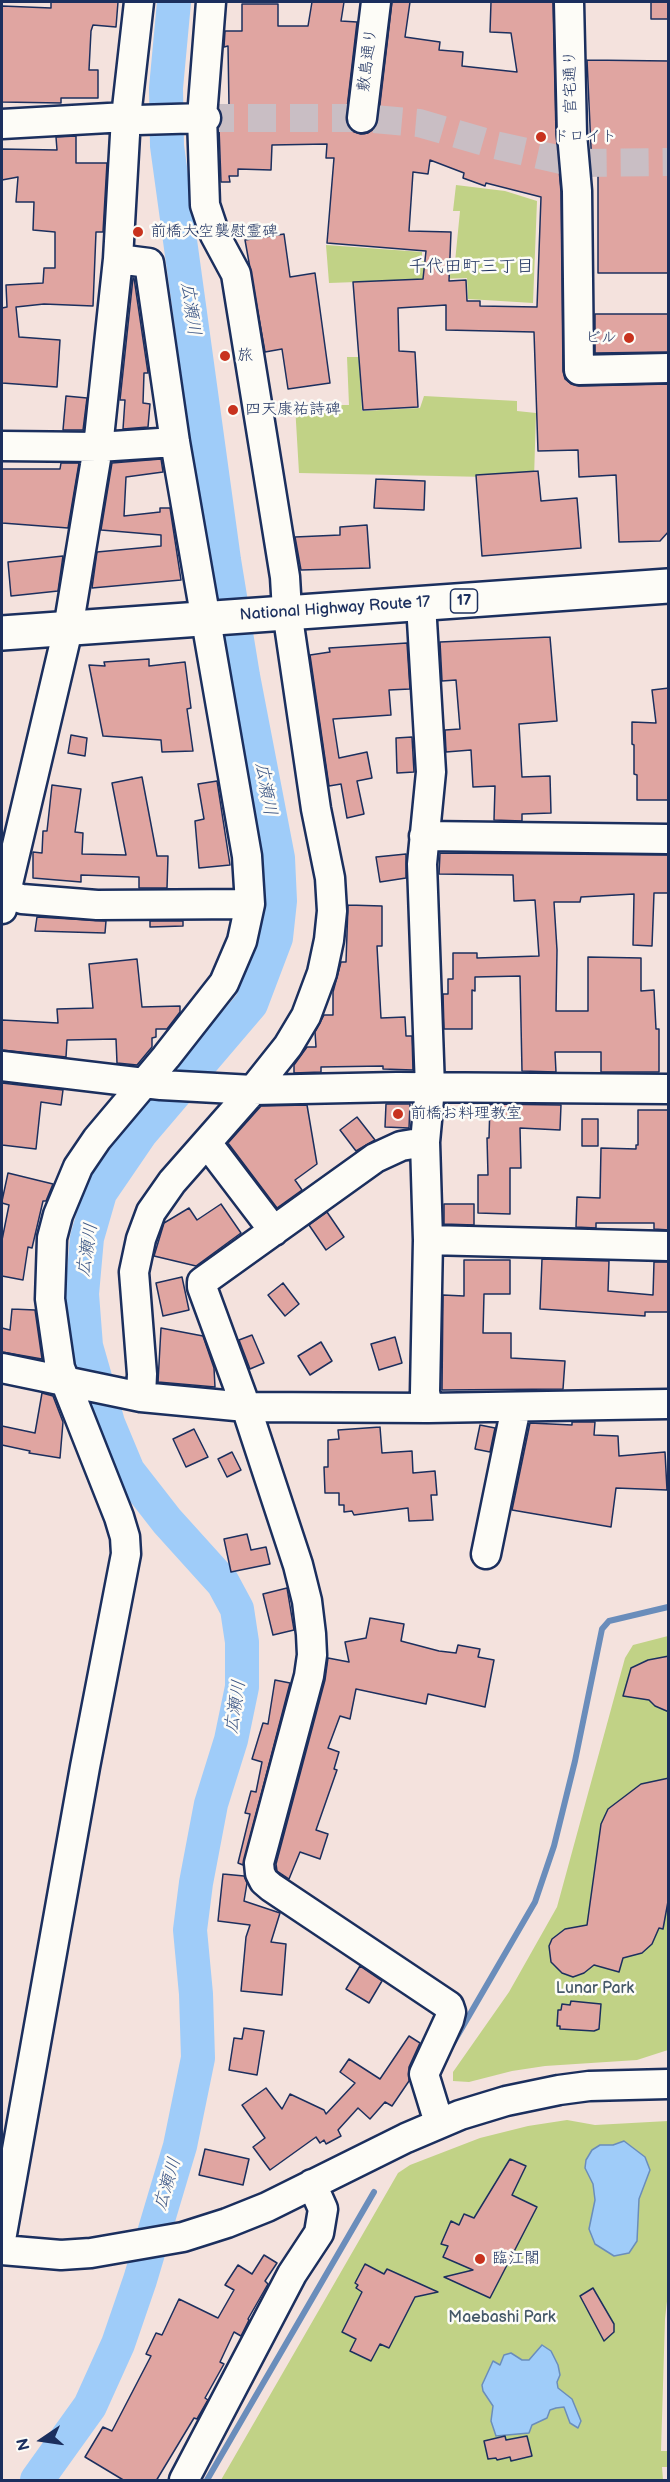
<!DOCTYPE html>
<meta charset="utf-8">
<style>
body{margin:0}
#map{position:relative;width:670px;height:2482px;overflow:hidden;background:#f4e2dd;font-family:"Balsamiq Sans",sans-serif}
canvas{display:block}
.frame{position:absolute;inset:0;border:3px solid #1b2f5e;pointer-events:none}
.north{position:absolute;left:12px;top:2410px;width:60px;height:60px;-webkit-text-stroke:4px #fdfcf7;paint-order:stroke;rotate:257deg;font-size:16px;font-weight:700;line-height:24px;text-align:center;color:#1b2f5e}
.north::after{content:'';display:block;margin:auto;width:21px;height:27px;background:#1b2f5e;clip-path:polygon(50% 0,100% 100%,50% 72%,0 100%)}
</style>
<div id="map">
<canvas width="670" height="2482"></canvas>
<div class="frame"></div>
<div class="north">N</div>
</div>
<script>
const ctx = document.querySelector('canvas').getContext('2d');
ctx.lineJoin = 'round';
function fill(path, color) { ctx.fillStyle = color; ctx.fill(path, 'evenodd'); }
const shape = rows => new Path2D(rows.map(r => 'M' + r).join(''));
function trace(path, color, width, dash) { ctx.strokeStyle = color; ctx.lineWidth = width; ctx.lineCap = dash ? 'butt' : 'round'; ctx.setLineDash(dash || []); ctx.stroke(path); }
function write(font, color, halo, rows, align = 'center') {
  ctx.font = font + ' "Balsamiq Sans","Klee One",sans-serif'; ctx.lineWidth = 5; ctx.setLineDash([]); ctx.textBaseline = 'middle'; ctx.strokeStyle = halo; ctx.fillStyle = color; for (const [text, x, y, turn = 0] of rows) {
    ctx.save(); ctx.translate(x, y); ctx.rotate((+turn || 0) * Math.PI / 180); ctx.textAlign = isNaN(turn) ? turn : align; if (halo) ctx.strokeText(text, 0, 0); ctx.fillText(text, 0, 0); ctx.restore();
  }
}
const green = shape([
 [456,185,505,191,537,201,533,303,468,299,467,278,329,283,326,245,422,252,422,261,455,262,460,211,453,211],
 [347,357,359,357,362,411,420,408,424,396,517,401,517,411,536,413,534,478,299,473,295,405,349,405],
 [668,1636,668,2050,637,2060,545,2066,512,2071,469,2082,453,2081,453,2072,509,1992,557,1907,625,1658,633,1645],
 [567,2120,595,2125,668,2121,668,2292,665,2319,661,2451,668,2451,668,2467,662,2467,663,2480,221,2480,398,2173,410,2165,480,2138,528,2126]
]);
const water = shape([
 [624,2141,645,2157,650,2170,639,2199,637,2241,629,2253,614,2256,595,2244,589,2229,595,2200,593,2184,585,2168,586,2160,592,2150,600,2145,613,2145,624,2141],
 [542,2345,551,2351,558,2365,560,2375,557,2382,558,2388,572,2399,581,2421,578,2428,570,2423,564,2407,556,2408,550,2410,547,2418,532,2425,529,2433,496,2436,491,2421,493,2406,483,2391,482,2385,493,2361,500,2365,504,2355,511,2353,522,2360,529,2360,542,2345]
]);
const stream = shape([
 [452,2045,535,1902,554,1846,575,1761,602,1629,609,1621,668,1607],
 [207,2480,374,2192]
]);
const river = shape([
 [37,2480,90,2406,118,2344,140,2280,180,2146,198,2058,196,1994,190,1930,196,1883,211,1804,231,1740,242,1687,242,1642,237,1609,223,1583,167,1521,128,1471,108,1423,86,1346,82,1294,87,1238,100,1193,141,1133,251,1004,276,938,280,901,278,858,243,676,224,560,167,146,166,88,174,2]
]);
const building = shape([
 [51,2,118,2,116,27,93,25,91,31,89,70,98,70,98,98,61,98,61,103,2,102,2,6,51,8,51,2],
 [312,2,344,2,341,21,357,22,346,117,347,124,352,131,361,134,368,133,375,128,378,121,392,2,410,2,405,37,440,42,439,50,463,52,462,66,517,72,511,33,490,32,491,2,553,2,556,134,561,192,563,371,565,379,571,384,579,386,669,384,669,531,660,541,619,542,616,475,579,477,578,450,538,451,534,332,446,330,446,305,398,308,399,351,415,352,418,407,363,410,353,282,423,279,426,251,327,243,334,158,326,158,327,144,272,145,271,170,238,169,238,176,229,176,230,182,221,182,219,128,222,118,219,106,229,106,228,46,224,47,225,31,242,31,242,4,278,4,278,26,308,26,312,2],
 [430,160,464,173,463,178,485,186,486,183,541,197,537,307,480,306,480,301,467,301,466,280,449,281,451,232,409,231,413,172,428,174,430,160],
 [651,2,669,2,669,19,651,19,651,2],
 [587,60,669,61,669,273,598,273,598,169,592,169,587,60],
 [76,136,76,163,107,163,103,232,96,232,93,306,44,304,16,307,19,337,60,340,57,387,2,383,2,308,7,307,6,285,43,283,44,268,55,268,55,232,33,230,34,202,16,202,18,177,2,180,2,149,57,150,56,137,76,136],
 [284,234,290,277,315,273,330,383,288,389,282,349,265,352,245,240,284,234],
 [133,278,134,278,148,373,144,373,143,403,150,404,148,427,123,429,125,400,120,400,133,278],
 [595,314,669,314,669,352,595,353,595,314],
 [66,396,87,398,83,430,63,430,66,396],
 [161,459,163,472,126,477,124,516,160,512,160,508,170,508,181,580,92,588,97,552,161,546,161,535,101,530,112,463,161,459],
 [61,463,79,463,68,528,2,523,2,469,60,469,61,463],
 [538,471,541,501,577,498,581,548,482,556,476,475,538,471],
 [376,479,425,481,424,510,374,508,376,479],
 [367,525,370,568,301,570,295,537,340,535,340,527,367,525],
 [63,556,58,591,11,596,8,562,63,556],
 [550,637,557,721,519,724,522,777,550,776,551,813,522,814,522,821,494,820,495,786,473,787,471,750,446,752,445,730,460,729,456,680,442,681,440,642,550,637],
 [407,643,410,689,389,690,391,715,333,719,339,758,367,752,372,778,357,781,364,814,347,818,341,784,329,786,310,655,330,652,329,648,407,643],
 [149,659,149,666,185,662,191,708,187,709,193,751,162,752,161,740,103,736,89,665,105,666,104,662,149,659],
 [669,688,669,800,637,800,637,775,634,774,634,745,632,744,632,722,656,723,652,690,669,688],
 [71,735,87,738,85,756,68,753,71,735],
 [412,737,414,772,397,773,396,738,412,737],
 [142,777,157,856,168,856,167,888,139,888,139,877,81,875,81,882,33,878,33,852,42,853,43,831,47,831,52,785,81,789,75,832,83,833,82,854,126,855,112,783,142,777],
 [217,781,230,865,199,868,195,821,204,819,198,784,217,781],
 [440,853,669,855,669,893,654,893,652,946,633,945,634,894,581,897,580,902,554,902,557,950,556,1011,588,1011,588,957,641,958,641,991,654,990,656,1029,659,1029,659,1072,601,1072,601,1052,555,1052,556,1072,522,1071,520,976,475,977,475,991,472,990,472,1029,444,1029,443,994,448,994,448,979,453,979,453,953,477,953,477,958,539,956,535,900,514,901,513,875,439,874,440,853],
 [406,854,406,878,380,882,376,857,406,854],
 [348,905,382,906,382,946,377,946,381,1018,405,1017,406,1036,412,1036,413,1070,383,1069,383,1066,321,1067,321,1072,294,1073,294,1065,307,1047,316,1047,315,1032,324,1015,333,1015,333,992,341,962,346,962,348,905],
 [37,917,106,921,105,933,35,931,37,917],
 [150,921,183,921,183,926,150,927,150,921],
 [137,959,142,1007,180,1006,180,1012,167,1029,156,1029,156,1037,152,1038,152,1047,137,1065,117,1063,116,1039,67,1040,66,1057,2,1050,2,1020,58,1023,57,1009,93,1008,89,964,137,959],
 [2,1083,63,1090,61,1105,41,1102,36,1149,2,1145,2,1083],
 [386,1104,410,1104,409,1128,385,1127,386,1104],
 [490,1104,561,1105,560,1130,520,1128,521,1168,510,1168,510,1214,478,1213,478,1175,488,1175,487,1138,489,1138,490,1104],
 [307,1105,317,1164,295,1180,302,1190,277,1208,228,1143,261,1106,307,1105],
 [638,1110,669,1110,669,1230,654,1229,654,1223,596,1223,596,1228,576,1227,577,1197,600,1198,601,1148,636,1149,636,1145,638,1145,638,1110],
 [357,1117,375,1140,356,1151,340,1130,357,1117],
 [582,1119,598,1119,598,1146,582,1146,582,1119],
 [8,1173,53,1184,46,1201,43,1201,32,1248,28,1247,23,1280,2,1276,2,1240,9,1205,2,1203,2,1201,8,1173],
 [221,1204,241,1233,196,1266,154,1256,164,1223,189,1208,197,1220,221,1204],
 [444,1204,474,1204,474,1225,444,1224,444,1204],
 [327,1212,344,1237,326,1250,309,1225,327,1212],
 [542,1259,609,1261,608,1291,653,1295,654,1262,669,1262,669,1312,645,1312,645,1316,540,1309,542,1259],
 [464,1260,510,1260,510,1294,484,1294,483,1333,511,1333,511,1358,565,1361,563,1389,442,1390,443,1295,464,1296,464,1260],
 [182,1277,189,1310,163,1316,156,1283,182,1277],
 [283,1283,299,1304,285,1316,268,1295,283,1283],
 [12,1309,35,1310,42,1359,2,1352,2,1328,10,1330,12,1309],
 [161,1328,203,1336,214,1368,215,1387,158,1382,161,1328],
 [252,1335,264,1363,250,1369,239,1340,252,1335],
 [395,1337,402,1363,379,1370,371,1344,395,1337],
 [321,1342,332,1361,310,1375,298,1356,321,1342],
 [42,1393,53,1396,63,1422,60,1458,29,1453,30,1451,2,1445,2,1426,35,1433,42,1393],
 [572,1422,595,1422,594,1435,618,1436,619,1456,665,1452,667,1490,616,1488,611,1527,512,1510,530,1423,572,1425,572,1422],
 [480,1425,495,1428,490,1452,475,1449,480,1425],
 [380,1427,382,1453,412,1451,413,1473,435,1471,437,1495,431,1495,433,1520,409,1521,408,1508,354,1515,352,1511,344,1512,344,1505,339,1505,339,1493,325,1493,324,1467,328,1467,328,1440,339,1439,338,1430,380,1427],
 [194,1429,208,1457,186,1467,173,1439,194,1429],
 [232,1452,241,1470,227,1477,218,1459,232,1452],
 [247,1534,251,1550,266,1547,270,1564,231,1572,224,1539,247,1534],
 [287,1588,294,1630,273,1635,263,1594,287,1588],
 [370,1618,404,1624,401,1641,439,1651,456,1653,458,1645,480,1649,478,1657,494,1660,485,1707,428,1694,426,1704,356,1689,350,1719,340,1716,328,1748,339,1752,334,1769,337,1770,316,1830,328,1834,320,1859,300,1852,289,1879,277,1871,276,1864,325,1680,328,1658,349,1662,345,1642,366,1638,370,1618],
 [669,1656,669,1712,655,1706,649,1700,623,1696,631,1668,648,1660,669,1656],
 [275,1680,290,1683,243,1865,238,1863,250,1814,245,1813,251,1791,256,1792,262,1762,252,1759,263,1723,268,1724,275,1680],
 [669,1778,669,1896,663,1929,659,1928,652,1944,642,1953,623,1958,619,1972,594,1965,584,1973,573,1977,562,1973,551,1962,549,1946,552,1939,565,1929,587,1925,601,1824,608,1809,641,1784,669,1778],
 [223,1874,244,1876,247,1883,244,1901,280,1913,271,1942,286,1944,282,1995,241,1991,246,1937,250,1925,218,1921,223,1874],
 [360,1966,382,1981,369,2003,346,1989,360,1966],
 [571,2001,601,2004,599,2029,594,2031,560,2029,560,2026,557,2026,558,2010,561,2010,562,2004,570,2005,571,2001],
 [244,2028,264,2031,257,2075,229,2070,234,2038,242,2039,244,2028],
 [409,2036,420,2043,409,2067,409,2081,392,2106,385,2102,370,2119,358,2108,338,2130,341,2136,326,2144,324,2140,320,2143,316,2137,270,2170,253,2147,265,2138,242,2105,266,2088,282,2109,290,2094,324,2110,326,2114,355,2083,340,2072,349,2059,380,2079,409,2036],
 [205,2149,249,2159,243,2185,199,2175,205,2149],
 [510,2159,526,2166,512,2195,537,2207,490,2298,444,2277,473,2270,443,2257,448,2246,441,2244,451,2221,459,2225,464,2214,474,2218,510,2159],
 [264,2255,277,2263,265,2281,268,2284,248,2319,249,2320,241,2336,234,2332,220,2362,224,2364,205,2398,208,2400,197,2419,194,2418,156,2481,125,2481,85,2457,103,2427,112,2431,151,2356,146,2354,156,2333,162,2335,179,2299,218,2318,234,2290,225,2285,238,2265,252,2274,264,2255],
 [365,2264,384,2274,387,2269,438,2292,415,2297,389,2348,380,2344,371,2361,350,2351,356,2339,342,2332,362,2292,356,2288,358,2285,355,2283,365,2264],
 [593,2288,614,2324,614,2332,604,2341,580,2296,593,2288],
 [505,2436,506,2440,527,2436,532,2456,511,2461,510,2457,497,2460,496,2458,488,2459,484,2441,505,2436]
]);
const minorTunnel = shape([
 [206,118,362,118,419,123,495,145,575,163,668,162]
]);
const minor = shape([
 [569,2,572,134,577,191,579,370,668,368],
 [362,118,376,2],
 [2,124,126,117,137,120,206,118],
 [2,446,98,447,175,442],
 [421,604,431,772,422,864,430,1088,425,1142,428,1240,425,1392,428,1408],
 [424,836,668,839],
 [6,894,22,899,97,905,250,904],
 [2,909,68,629,98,447,118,259,126,117,139,2],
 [2,1066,161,1085,253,1090,397,1087,668,1089],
 [425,1142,401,1146,375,1158,202,1282,202,1287,246,1407,298,1565,307,1601,311,1634,312,1655,309,1676,259,1863,260,1873,264,1881,271,1887,449,2006,451,2012,449,2020,424,2074,439,2123],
 [207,1143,274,1231],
 [428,1240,668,1246],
 [2,1368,141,1397,246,1407,428,1408,668,1404],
 [141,1397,142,1374,134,1272,141,1239,151,1212,172,1182,253,1090,288,1046,306,1016,322,973,329,940,332,911,330,878,316,809,287,611,285,577,236,274,215,235,205,205,202,117,211,2],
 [486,1554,516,1407],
 [2,2234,85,1767,126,1554,125,1537,119,1517,60,1368,50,1299,52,1238,58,1215,78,1167,97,1139,166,1057,224,983,242,941,250,904,247,856,175,442,149,263,118,259],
 [2,2250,61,2255,91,2253,183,2237,227,2223,267,2207,406,2138,460,2115,506,2101,559,2090,589,2086,668,2084],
 [184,2480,292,2274,319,2233,323,2209,312,2184]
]);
const highway = shape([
 [2,633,668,586]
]);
const markers = [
 [541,137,6,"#c8321e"],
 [138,232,6,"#c8321e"],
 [629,338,6,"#c8321e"],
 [225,356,6,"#c8321e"],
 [233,410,6,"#c8321e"],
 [398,1114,6,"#c8321e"],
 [480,2259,6,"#c8321e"]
];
const shields = [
 [464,601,27]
];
const shieldNames = [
 ["17",464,601]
];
const streetNames = [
 ["敷島通り",368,60,-83],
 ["官宅通り",571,82,-91],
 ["National Highway Route 17",335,609,-4]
];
const poiNames = [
 ["ドロイト",553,137],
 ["前橋大空襲慰霊碑",150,232],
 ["ビル",617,338,"right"],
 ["旅",237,356],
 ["四天康祐詩碑",245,410],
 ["前橋お料理教室",410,1114],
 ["臨江閣",492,2259]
];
const parkNames = [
 ["Lunar Park",595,1989],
 ["Maebashi Park",502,2318]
];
const neighbourhoodNames = [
 ["千代田町三丁目",471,267]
];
const waterNames = [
 ["広瀬川",190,309,82],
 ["広瀬川",265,789,80],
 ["広瀬川",88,1250,-81],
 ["広瀬川",236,1707,-81],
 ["広瀬川",168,2184,-73]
];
fill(green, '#c1d286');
fill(water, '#9fccf9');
trace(water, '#6a8dbb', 1.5);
trace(stream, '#6a8dbb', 6);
trace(river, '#9fccf9', 34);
fill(building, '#e0a5a1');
trace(building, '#1b2f5e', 1.5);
trace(minorTunnel, '#c9bec4', 28, [28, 14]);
trace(minor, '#1b2f5e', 33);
trace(highway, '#1b2f5e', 38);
trace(minor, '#fdfcf7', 28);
trace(highway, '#fdfcf7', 33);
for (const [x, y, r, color] of markers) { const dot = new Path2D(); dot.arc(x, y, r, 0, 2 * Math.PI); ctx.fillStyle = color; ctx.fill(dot); trace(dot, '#fdfcf7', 2); }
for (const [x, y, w] of shields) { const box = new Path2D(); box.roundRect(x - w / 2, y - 12, w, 24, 4.5); ctx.fillStyle = '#fdfcf7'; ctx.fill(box); trace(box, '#1b2f5e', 1.5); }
write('bold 15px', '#1b2f5e', null, shieldNames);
write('16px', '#1b2f5e', '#fdfcf7', streetNames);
write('16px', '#1b2f5e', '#fdfcf7', poiNames, 'left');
write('16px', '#445868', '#fdfcf7', parkNames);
write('18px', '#1b2f5e', '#fdfcf7', neighbourhoodNames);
write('italic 18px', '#3c5685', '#fdfcf7', waterNames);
</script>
